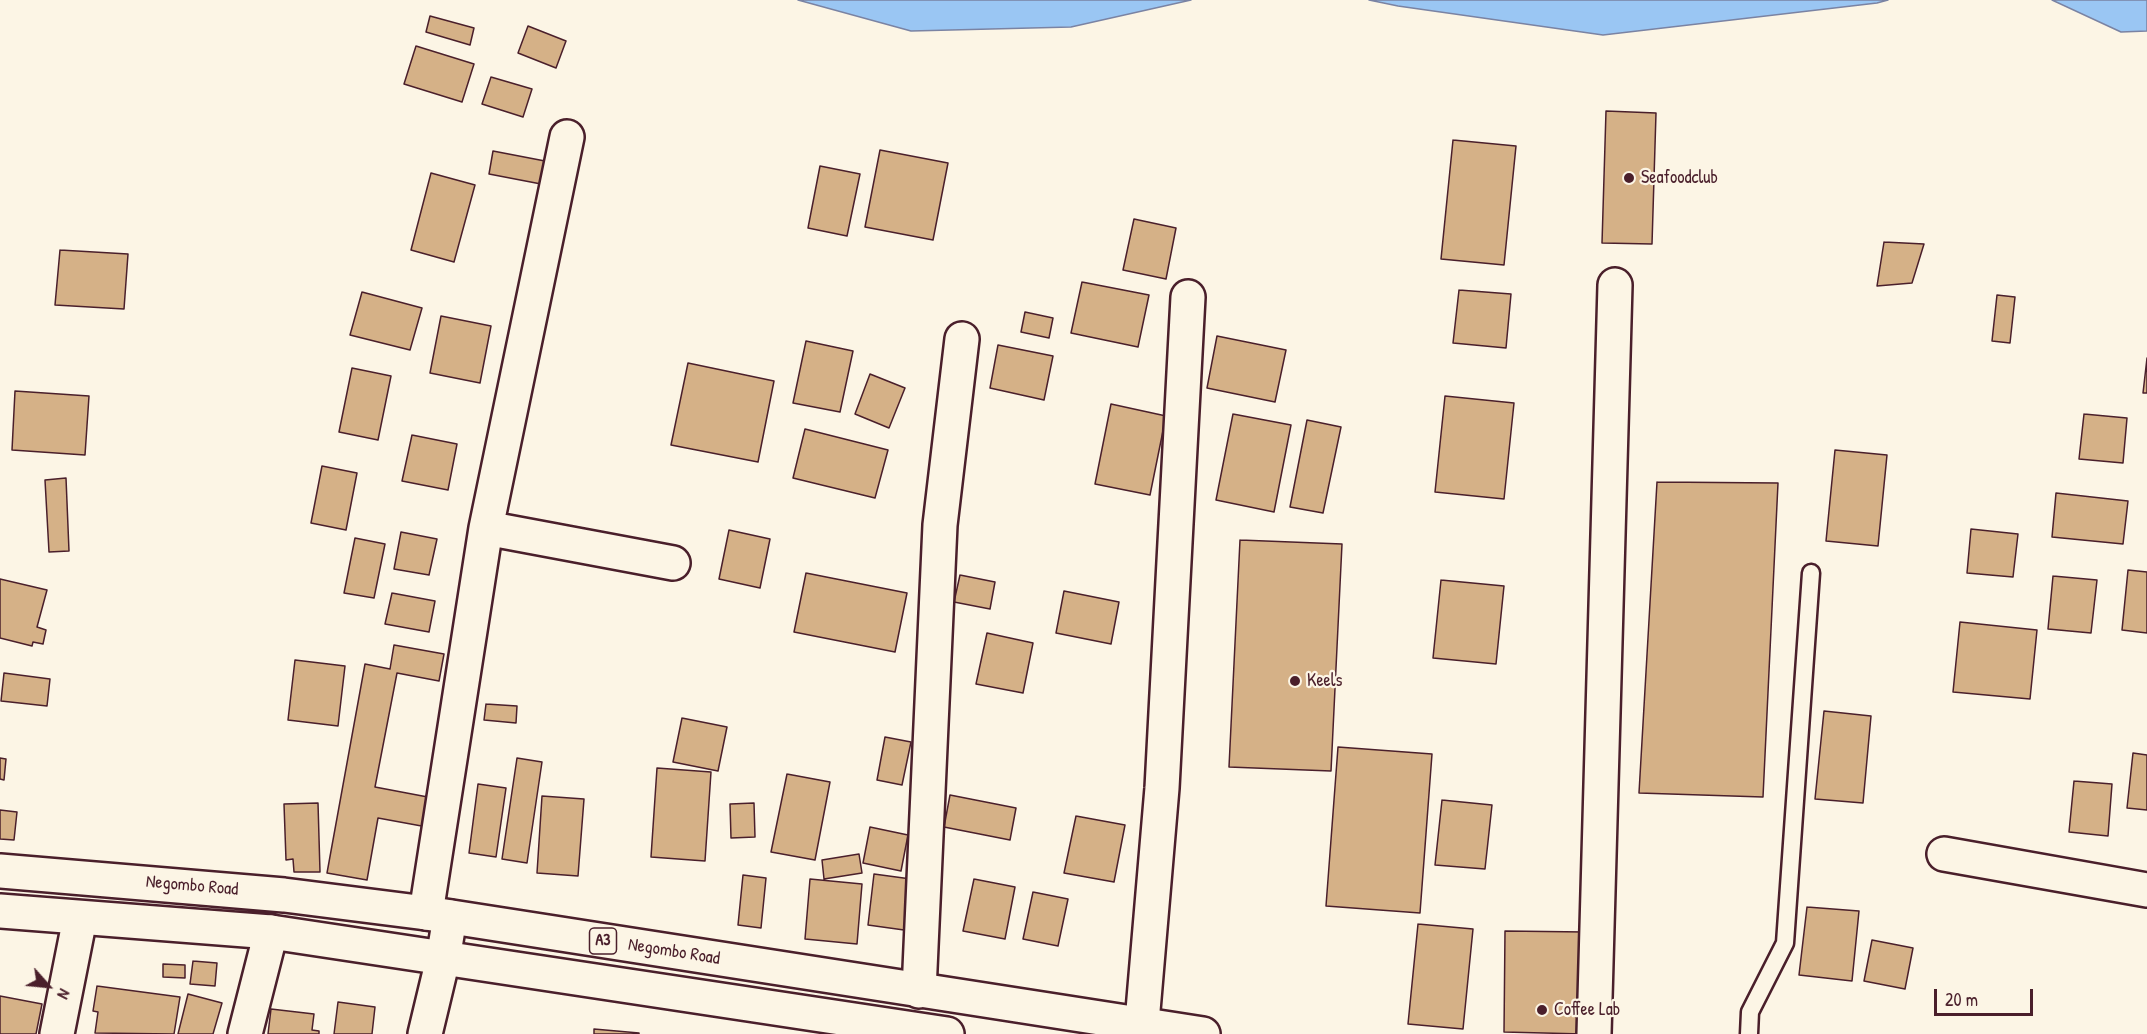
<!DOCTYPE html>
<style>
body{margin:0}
#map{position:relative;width:2147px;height:1034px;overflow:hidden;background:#fcf5e5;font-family:"Patrick Hand",sans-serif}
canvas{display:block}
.north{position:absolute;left:18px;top:956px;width:60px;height:60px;-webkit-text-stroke:4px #fcf5e5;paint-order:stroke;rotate:117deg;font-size:16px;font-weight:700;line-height:24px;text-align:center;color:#4a1f2b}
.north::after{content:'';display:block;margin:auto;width:21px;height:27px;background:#4a1f2b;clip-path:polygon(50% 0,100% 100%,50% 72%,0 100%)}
.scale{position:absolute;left:1934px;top:989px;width:99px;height:27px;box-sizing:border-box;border:3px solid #4a1f2b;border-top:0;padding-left:8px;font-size:18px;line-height:21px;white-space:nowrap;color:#4a1f2b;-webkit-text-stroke:4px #fcf5e5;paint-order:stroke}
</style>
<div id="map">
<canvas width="2147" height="1034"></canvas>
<div class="north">N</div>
<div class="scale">20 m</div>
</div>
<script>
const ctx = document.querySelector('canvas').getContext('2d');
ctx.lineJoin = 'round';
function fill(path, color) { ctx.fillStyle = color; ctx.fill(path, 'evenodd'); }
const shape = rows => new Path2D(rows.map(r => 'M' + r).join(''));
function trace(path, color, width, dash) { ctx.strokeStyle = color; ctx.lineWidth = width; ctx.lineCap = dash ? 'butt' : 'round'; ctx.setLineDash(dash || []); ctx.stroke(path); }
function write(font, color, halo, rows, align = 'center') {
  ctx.font = font + ' "Patrick Hand",sans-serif'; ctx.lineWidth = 4.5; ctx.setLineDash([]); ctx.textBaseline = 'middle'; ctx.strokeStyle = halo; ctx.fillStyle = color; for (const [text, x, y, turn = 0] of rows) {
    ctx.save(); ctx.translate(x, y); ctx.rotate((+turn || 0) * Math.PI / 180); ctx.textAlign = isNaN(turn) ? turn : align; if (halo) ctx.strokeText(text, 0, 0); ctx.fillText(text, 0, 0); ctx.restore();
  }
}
const water = shape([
 [798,0,1191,0,1071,27,911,31,798,0],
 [1369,0,1888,0,1877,3,1603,35,1398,6,1369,0],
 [2052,0,2147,0,2147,31,2121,32,2052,0]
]);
const building = shape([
 [430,16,474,28,470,45,426,32,430,16],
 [528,26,566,41,556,68,518,53,528,26],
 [416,46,474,64,462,102,404,84,416,46],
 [491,77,532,89,523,117,482,104,491,77],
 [1606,111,1656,113,1652,244,1602,243,1606,111],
 [1453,140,1516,146,1504,265,1441,259,1453,140],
 [880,150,948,163,933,240,865,227,880,150],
 [493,151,545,161,541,184,489,174,493,151],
 [820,166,860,174,847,236,808,228,820,166],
 [431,173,475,185,454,262,411,250,431,173],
 [1134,219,1176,228,1166,279,1123,270,1134,219],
 [1884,242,1924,244,1912,283,1877,286,1884,242],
 [60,250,128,254,124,309,55,305,60,250],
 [1082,282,1149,295,1138,347,1071,333,1082,282],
 [1459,290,1511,294,1506,348,1453,343,1459,290],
 [362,292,422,308,410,350,350,335,362,292],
 [1997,295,2015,297,2010,343,1992,341,1997,295],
 [1025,312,1053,318,1049,338,1021,332,1025,312],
 [441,316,491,326,480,383,430,373,441,316],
 [1217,336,1286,350,1275,402,1207,388,1217,336],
 [806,341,853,351,840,412,793,403,806,341],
 [998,345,1053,356,1044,400,990,388,998,345],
 [2147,358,2147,393,2143,393,2147,358],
 [688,363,774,381,758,462,671,445,688,363],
 [352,368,391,376,378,440,339,432,352,368],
 [870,374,905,388,889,428,855,414,870,374],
 [15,391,89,396,85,455,12,450,15,391],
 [1445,396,1514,403,1504,499,1435,492,1445,396],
 [1111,404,1166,416,1150,495,1095,484,1111,404],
 [1233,414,1291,425,1274,512,1216,500,1233,414],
 [2084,414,2127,418,2123,463,2079,459,2084,414],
 [1307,420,1341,427,1323,513,1290,507,1307,420],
 [805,429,888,450,875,498,793,478,805,429],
 [412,435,457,444,448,490,402,481,412,435],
 [1835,450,1887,455,1878,546,1826,541,1835,450],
 [322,466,357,473,346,530,311,523,322,466],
 [66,478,69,551,49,552,45,480,66,478],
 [1657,482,1778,483,1763,797,1639,793,1657,482],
 [2056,493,2128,501,2123,544,2052,537,2056,493],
 [1971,529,2018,534,2013,577,1967,573,1971,529],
 [729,530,770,539,760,588,719,579,729,530],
 [401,532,437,539,429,575,394,569,401,532],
 [355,538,385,544,374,598,344,593,355,538],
 [1240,540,1342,544,1331,771,1229,767,1240,540],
 [2128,570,2147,572,2147,633,2122,630,2128,570],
 [806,573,907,593,895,652,794,632,806,573],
 [960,575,995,582,990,609,954,602,960,575],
 [2053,576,2097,580,2091,633,2048,629,2053,576],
 [0,579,47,590,37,627,46,630,43,644,33,642,32,646,0,638,0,579],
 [1441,580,1504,586,1496,664,1433,658,1441,580],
 [1064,591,1119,602,1111,644,1056,633,1064,591],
 [392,593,435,601,429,632,385,624,392,593],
 [1960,622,2037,630,2030,699,1953,692,1960,622],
 [987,633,1033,643,1023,693,976,684,987,633],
 [394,645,444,654,439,681,397,673,375,787,433,798,427,827,378,818,367,880,327,873,365,664,390,669,394,645],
 [295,660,345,666,338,726,288,720,295,660],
 [4,673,50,679,47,706,1,701,4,673],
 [486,704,517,706,516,723,484,720,486,704],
 [1824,711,1871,716,1863,803,1815,799,1824,711],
 [682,718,727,727,718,771,673,762,682,718],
 [885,737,911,742,902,785,877,780,885,737],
 [1338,747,1432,754,1420,913,1326,906,1338,747],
 [2133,753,2147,755,2147,810,2127,808,2133,753],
 [0,758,6,759,4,780,0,779,0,758],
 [517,758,542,762,527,863,502,859,517,758],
 [657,768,711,772,705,861,651,857,657,768],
 [787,774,830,782,815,860,771,852,787,774],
 [2074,781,2112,784,2108,836,2069,832,2074,781],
 [478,784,506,788,496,857,469,853,478,784],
 [950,795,1016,808,1010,840,944,827,950,795],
 [542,796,584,799,578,876,537,873,542,796],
 [1442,800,1492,805,1485,869,1435,865,1442,800],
 [318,803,320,872,294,872,293,859,286,860,284,804,318,803],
 [754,803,755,837,731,838,730,804,754,803],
 [0,810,17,812,14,840,0,839,0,810],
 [1076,816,1125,825,1114,882,1064,873,1076,816],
 [870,827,908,835,901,871,863,863,870,827],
 [859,854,862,873,824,879,822,860,859,854],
 [874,874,911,879,904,930,868,925,874,874],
 [743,875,766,878,761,928,738,925,743,875],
 [810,879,862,884,857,944,805,939,810,879],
 [974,879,1015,887,1005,939,963,931,974,879],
 [1033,892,1068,899,1058,946,1023,939,1033,892],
 [1807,907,1859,911,1852,981,1799,975,1807,907],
 [1418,924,1473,929,1463,1029,1408,1024,1418,924],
 [1505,931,1585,932,1583,1034,1504,1032,1505,931],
 [1872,940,1913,948,1905,989,1864,981,1872,940],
 [193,961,217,963,215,986,190,984,193,961],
 [163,964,185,965,185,978,163,977,163,964],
 [97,986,180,997,174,1034,95,1033,98,1012,93,1011,97,986],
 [188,994,222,1003,213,1034,178,1034,188,994],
 [0,996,42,1004,36,1034,0,1034,0,996],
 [338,1002,375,1007,372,1034,334,1034,338,1002],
 [271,1009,314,1014,312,1030,319,1031,319,1034,268,1034,271,1009],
 [594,1029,639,1033,639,1034,594,1034,594,1029]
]);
const service = shape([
 [1749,1034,1750,1012,1785,943,1811,573]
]);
const minor = shape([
 [486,528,673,563],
 [1944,854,2147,890],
 [426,913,486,528,567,137],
 [919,991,940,525,962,339],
 [57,1034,80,918],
 [245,1034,271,932],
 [1141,1034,1162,788,1188,297],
 [1594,1034,1615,285]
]);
const tertiary = shape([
 [425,1034,443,959,450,917]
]);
const trunk = shape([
 [0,871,284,895,426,913,1203,1034],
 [0,911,271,932,947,1034]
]);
const markers = [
 [1629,178,6,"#4a1f2b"],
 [1295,681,6,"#4a1f2b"],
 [1542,1010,6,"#4a1f2b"]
];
const shields = [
 [603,941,27]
];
const shieldNames = [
 ["A3",603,941]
];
const poiNames = [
 ["Seafoodclub",1641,178],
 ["Keels",1307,681],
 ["Coffee Lab",1554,1010]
];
const streetNames = [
 ["Negombo Road",192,886,5],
 ["Negombo Road",674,952,9]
];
fill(water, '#9ac6f3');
trace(water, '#7a83a3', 1.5);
fill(building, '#d5b187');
trace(building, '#4a1f2b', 1.5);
trace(service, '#4a1f2b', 21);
trace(minor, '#4a1f2b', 38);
trace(tertiary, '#4a1f2b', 38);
trace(trunk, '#4a1f2b', 38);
trace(service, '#fcf5e5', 16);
trace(minor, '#fcf5e5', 33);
trace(tertiary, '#fcf5e5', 33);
trace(trunk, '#fcf5e5', 33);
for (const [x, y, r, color] of markers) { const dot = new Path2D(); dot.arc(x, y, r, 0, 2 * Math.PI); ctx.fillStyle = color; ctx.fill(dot); trace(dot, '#fcf5e5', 2); }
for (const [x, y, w] of shields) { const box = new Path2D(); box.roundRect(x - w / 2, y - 13, w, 26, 4.5); ctx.fillStyle = '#fcf5e5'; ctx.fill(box); trace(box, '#4a1f2b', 1.5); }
write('bold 16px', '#4a1f2b', null, shieldNames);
write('18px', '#4a1f2b', '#fcf5e5', poiNames, 'left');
write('18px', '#4a1f2b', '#fcf5e5', streetNames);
</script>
